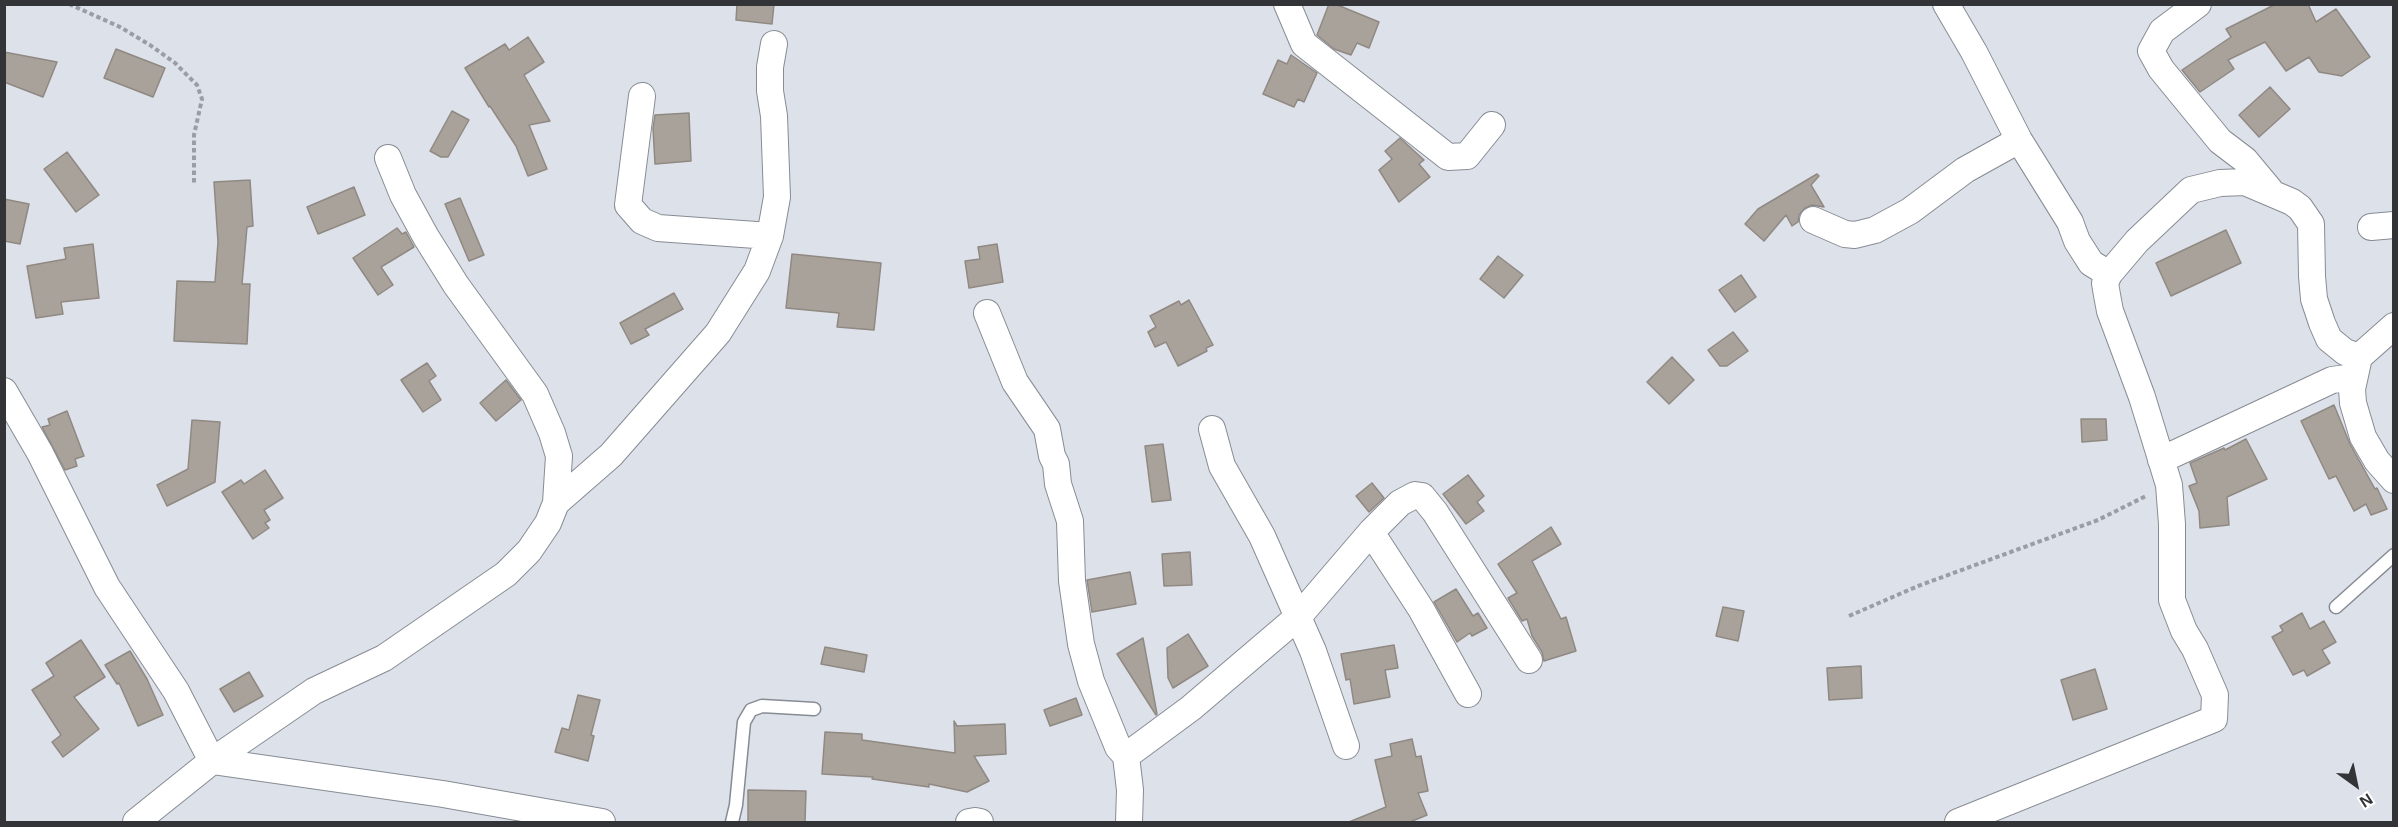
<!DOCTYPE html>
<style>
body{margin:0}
#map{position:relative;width:2398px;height:827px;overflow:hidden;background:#dde2ea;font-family:Arial,sans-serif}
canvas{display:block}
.frame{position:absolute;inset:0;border:6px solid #323437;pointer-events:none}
.north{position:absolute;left:2326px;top:755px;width:60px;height:60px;-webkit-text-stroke:4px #fff;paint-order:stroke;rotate:147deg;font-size:16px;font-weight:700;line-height:24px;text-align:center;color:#323437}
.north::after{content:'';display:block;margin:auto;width:21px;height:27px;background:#323437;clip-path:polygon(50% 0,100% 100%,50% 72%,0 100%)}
</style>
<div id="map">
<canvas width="2398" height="827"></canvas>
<div class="frame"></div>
<div class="north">N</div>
</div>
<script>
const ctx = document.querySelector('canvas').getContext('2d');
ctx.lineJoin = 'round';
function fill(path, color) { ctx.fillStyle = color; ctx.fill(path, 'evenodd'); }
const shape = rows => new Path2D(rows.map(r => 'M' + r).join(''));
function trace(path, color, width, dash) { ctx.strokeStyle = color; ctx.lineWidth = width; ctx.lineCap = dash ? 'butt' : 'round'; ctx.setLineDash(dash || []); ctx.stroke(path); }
const building = shape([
 [737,4,774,4,772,24,736,20,737,4],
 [1329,4,1335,4,1379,22,1369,48,1357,43,1351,55,1334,49,1317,35,1329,4],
 [2276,4,2308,4,2316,22,2336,9,2370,57,2342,76,2319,72,2309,57,2286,71,2265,42,2228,60,2234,69,2200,92,2182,70,2231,37,2226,29,2276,4],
 [528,37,544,62,524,75,550,121,529,125,547,169,528,176,516,146,490,106,489,107,465,68,505,44,509,50,528,37],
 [116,49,165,68,153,97,104,78,116,49],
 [4,52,57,62,43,97,4,82,4,52],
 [1291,55,1317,73,1304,102,1298,99,1294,107,1263,94,1278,60,1287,64,1291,55],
 [2270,87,2290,109,2259,137,2239,115,2270,87],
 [452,111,469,120,448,157,441,157,430,151,452,111],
 [689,113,691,161,655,164,653,128,655,115,689,113],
 [1400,138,1424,160,1419,164,1430,177,1399,202,1379,170,1392,159,1385,151,1400,138],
 [67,152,99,195,76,212,44,169,67,152],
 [1817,174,1819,176,1811,185,1824,207,1812,205,1805,208,1799,215,1798,222,1792,226,1786,215,1764,241,1745,224,1758,209,1817,174],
 [250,180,253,226,247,227,242,284,250,284,247,344,174,341,177,281,215,282,218,242,214,182,250,180],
 [354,187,365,215,318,234,307,207,354,187],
 [460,198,484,255,469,261,445,204,460,198],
 [4,199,29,204,20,244,4,241,4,199],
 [397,228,402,234,406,232,414,247,381,267,393,285,378,295,353,258,397,228],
 [2226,230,2241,263,2171,296,2156,263,2226,230],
 [93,244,99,298,61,302,63,314,36,318,27,266,66,259,64,248,93,244],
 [997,244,1003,282,969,288,965,261,980,259,978,247,997,244],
 [792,254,881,263,874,330,837,327,839,313,786,308,792,254],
 [1498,256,1523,275,1504,298,1480,279,1498,256],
 [1741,275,1756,297,1735,312,1719,290,1741,275],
 [674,293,683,309,645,329,649,335,631,344,620,323,674,293],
 [1189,300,1213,345,1206,348,1207,351,1178,366,1166,342,1155,347,1148,332,1156,327,1150,316,1179,301,1181,305,1189,300],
 [1733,332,1748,351,1727,366,1720,366,1708,350,1733,332],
 [1672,357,1694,380,1669,404,1647,382,1672,357],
 [427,363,436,376,429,381,441,400,423,412,401,380,427,363],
 [506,380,521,400,496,421,480,403,506,380],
 [2334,405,2350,444,2375,489,2377,488,2387,509,2371,515,2366,504,2354,511,2336,476,2329,479,2301,421,2334,405],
 [67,411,84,456,75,459,77,466,65,470,42,427,50,425,48,419,67,411],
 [2081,419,2106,419,2107,440,2082,442,2081,419],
 [192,420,220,422,215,482,167,506,157,485,188,469,192,420],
 [2246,439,2267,479,2227,497,2229,525,2200,528,2199,511,2189,486,2197,483,2190,463,2224,448,2225,450,2246,439],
 [1163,444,1171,500,1152,502,1145,446,1163,444],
 [265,470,283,498,264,510,270,520,265,523,269,528,253,539,222,492,241,480,244,484,265,470],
 [1468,475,1484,496,1477,502,1484,511,1466,524,1443,494,1468,475],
 [1372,483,1384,498,1369,512,1356,496,1372,483],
 [1551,527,1561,544,1532,561,1561,619,1566,617,1576,651,1544,661,1542,652,1532,636,1527,619,1522,621,1508,598,1517,593,1498,564,1551,527],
 [1190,552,1192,585,1164,586,1162,554,1190,552],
 [1130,572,1136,604,1092,612,1087,580,1130,572],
 [1456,589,1473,616,1478,613,1487,628,1472,636,1470,633,1457,642,1434,602,1456,589],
 [1723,607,1744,611,1738,641,1716,636,1723,607],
 [2302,613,2310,629,2324,621,2336,642,2322,650,2330,663,2307,676,2304,670,2293,675,2272,637,2283,631,2280,626,2302,613],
 [1188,634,1208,666,1173,688,1168,678,1167,648,1188,634],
 [1143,638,1157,714,1156,715,1117,654,1143,638],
 [81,640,105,677,74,697,99,729,63,757,52,742,61,735,32,690,54,676,46,663,81,640],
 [1394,645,1398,668,1385,670,1390,697,1354,704,1350,679,1346,680,1341,654,1394,645],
 [825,647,867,655,864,672,821,664,825,647],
 [130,651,147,679,163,715,138,726,119,683,117,684,105,665,130,651],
 [1861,666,1862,698,1829,700,1827,668,1861,666],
 [2095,669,2107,709,2073,720,2061,680,2095,669],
 [249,672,263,696,234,712,220,689,249,672],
 [578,695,600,700,591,735,594,736,588,761,555,752,562,728,569,730,578,695],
 [1076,698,1082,715,1050,726,1044,710,1076,698],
 [954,721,957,726,1005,724,1006,754,974,756,989,781,967,792,929,784,929,787,872,779,873,777,822,774,825,732,862,734,862,740,955,753,954,721],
 [1412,739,1416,757,1421,756,1428,791,1418,793,1427,815,1410,822,1349,822,1386,807,1375,760,1392,756,1390,744,1412,739],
 [748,790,806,791,805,822,748,822,748,790]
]);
const path = shape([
 [69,4,120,27,150,45,175,63,197,85,202,99,194,135,194,185],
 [1849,616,1918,586,2098,520,2146,496]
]);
const lane = shape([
 [2336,607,2394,555],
 [732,822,736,805,744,722,751,710,762,706,814,709]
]);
const street = shape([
 [1287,4,1304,44,1448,157,1467,156,1492,125],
 [1946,4,1974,52,2019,140,2070,222,2077,241,2091,263,2109,274],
 [2198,4,2162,31,2151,51,2161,69,2220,141,2245,160,2270,190],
 [642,96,628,205,642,221,658,228,770,236],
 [1813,220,1845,234,1855,235,1875,230,1910,211,1965,170,2019,140],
 [2371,227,2394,225],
 [987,313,1015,382,1047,429,1052,456,1056,464,1058,484,1070,521,1072,581,1081,644,1091,681,1118,747,1126,756,1130,790,1129,822],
 [2394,326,2359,357,2352,389,2353,403,2363,437,2377,461,2394,480],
 [4,391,40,453,107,587,176,691,212,761,443,794,602,822],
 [1212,429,1222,466,1262,536,1313,651,1346,746],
 [2161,460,2332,380,2354,377],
 [556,503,611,455,718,333,757,271,770,236,777,197,774,116,770,91,770,67,774,44],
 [1371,532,1421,609,1468,694],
 [1126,756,1191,708,1299,616,1371,532,1400,503,1415,495,1422,496,1435,512,1529,660],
 [136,822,212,761,314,691,384,658,506,574,529,551,548,523,556,503,559,456,552,433,535,394,456,285,426,237,403,195,388,158],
 [969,822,975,821,980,822],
 [1958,822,2214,719,2215,695,2195,649,2184,631,2172,600,2172,524,2169,485,2142,397,2110,311,2107,295,2105,283,2109,274,2137,241,2191,190,2220,183,2245,182,2292,202,2300,208,2311,224,2312,276,2314,299,2322,323,2329,339,2345,352,2359,357]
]);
fill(building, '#a9a29b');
trace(building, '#908983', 1.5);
trace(lane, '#878c94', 15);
trace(street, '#878c94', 28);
trace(path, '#9a9da3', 4, [4.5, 3]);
trace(lane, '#fff', 12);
trace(street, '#fff', 26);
</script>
